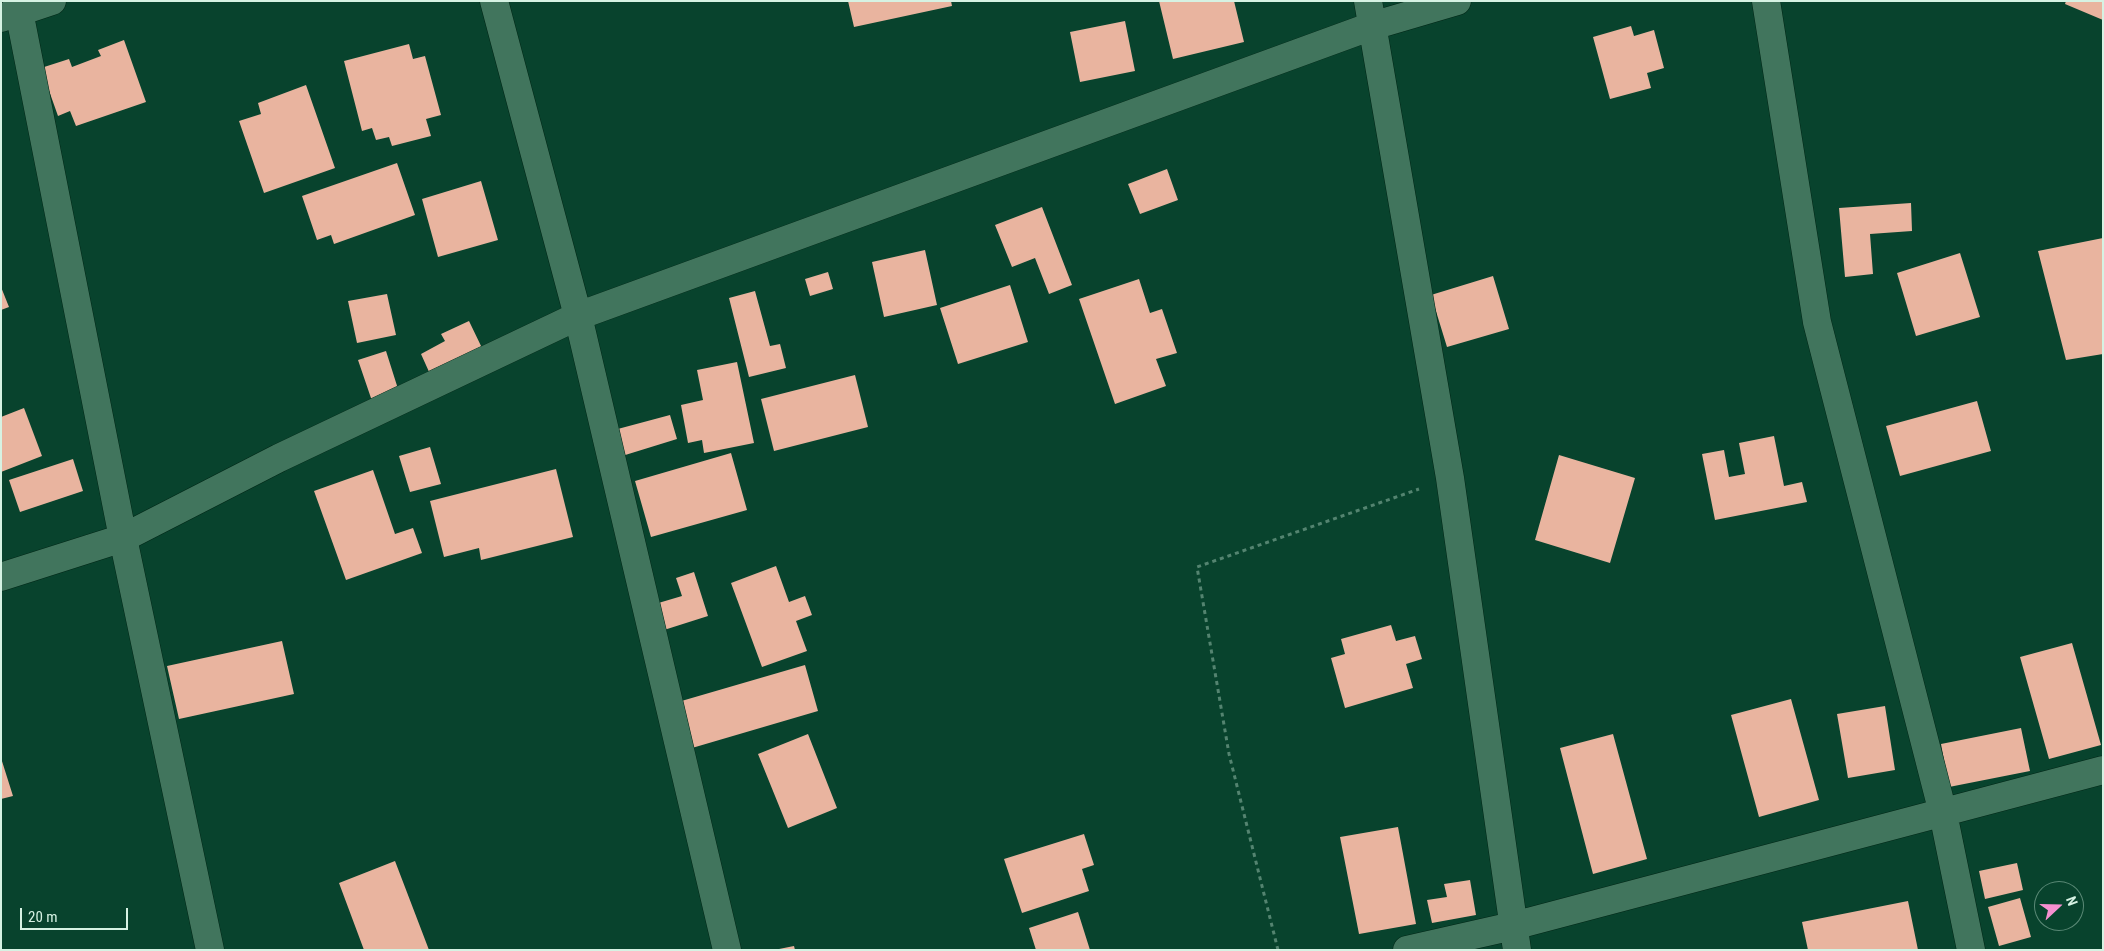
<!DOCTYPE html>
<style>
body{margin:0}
#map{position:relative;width:2104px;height:951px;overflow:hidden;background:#08432d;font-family:"Roboto Condensed",sans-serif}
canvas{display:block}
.frame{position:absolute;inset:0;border:2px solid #d6f2e3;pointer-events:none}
.north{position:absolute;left:2034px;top:881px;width:50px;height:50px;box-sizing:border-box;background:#08432d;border:1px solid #5a8976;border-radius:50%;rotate:69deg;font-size:14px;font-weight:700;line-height:20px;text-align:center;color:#d6f2e3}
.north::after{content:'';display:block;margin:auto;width:18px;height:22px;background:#f690d0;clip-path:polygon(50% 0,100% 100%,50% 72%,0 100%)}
.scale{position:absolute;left:20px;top:908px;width:108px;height:22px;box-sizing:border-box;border:2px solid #d6f2e3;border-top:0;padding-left:6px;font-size:15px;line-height:18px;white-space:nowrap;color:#d6f2e3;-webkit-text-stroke:4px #08432d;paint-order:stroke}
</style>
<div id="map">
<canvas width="2104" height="951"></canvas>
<div class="frame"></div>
<div class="north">N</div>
<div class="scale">20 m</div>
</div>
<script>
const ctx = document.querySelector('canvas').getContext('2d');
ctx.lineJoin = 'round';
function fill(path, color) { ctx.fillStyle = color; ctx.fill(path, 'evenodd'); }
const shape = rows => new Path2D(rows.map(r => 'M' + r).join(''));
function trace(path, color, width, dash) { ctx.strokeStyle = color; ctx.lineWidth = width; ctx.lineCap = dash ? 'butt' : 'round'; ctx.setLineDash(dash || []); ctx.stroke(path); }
const building = shape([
 [848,1,951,1,952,6,854,27],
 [1159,1,1234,1,1244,42,1173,59],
 [2066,1,2103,1,2103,20,2065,4],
 [1125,21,1135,71,1080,82,1070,32],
 [1631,26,1634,36,1654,30,1664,68,1647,73,1651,88,1610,99,1593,37],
 [124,40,146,102,76,126,70,111,58,116,41,68,69,59,72,67,101,56,98,50],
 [409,44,413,59,425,56,441,115,426,119,431,136,392,146,389,137,376,140,372,128,362,131,344,61],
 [306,85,335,168,264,193,239,121,261,114,258,103],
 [397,163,415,215,334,244,331,235,317,240,302,196],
 [1167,169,1178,200,1140,214,1128,184],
 [481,181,498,240,438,257,422,199],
 [1911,203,1912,231,1870,234,1873,274,1845,277,1839,208],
 [1042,207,1072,285,1049,294,1035,258,1012,267,995,225],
 [2103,238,2103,354,2066,360,2038,251],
 [925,250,937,305,884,317,872,262],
 [1960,253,1980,317,1916,336,1897,273],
 [828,272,833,289,810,296,805,279],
 [1493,276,1509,329,1447,347,1431,295],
 [1139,279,1150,313,1162,309,1177,353,1156,359,1166,386,1115,404,1079,299],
 [1010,285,1028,342,958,364,940,308],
 [1,287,9,307,1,310],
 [755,291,770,346,780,344,786,368,749,377,729,298],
 [387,294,396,335,357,343,348,301],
 [469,321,482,348,430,374,421,354,445,341,441,334],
 [386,351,399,392,372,401,358,360],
 [737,362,754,443,704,453,702,440,688,443,681,405,703,400,697,370],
 [855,375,868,427,774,451,761,399],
 [1977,401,1991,451,1900,476,1886,426],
 [24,408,42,456,1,472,1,417],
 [670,415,677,439,622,456,614,430],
 [1774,436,1784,486,1802,482,1807,502,1715,520,1702,454,1724,450,1729,477,1745,474,1739,443],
 [430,447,441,484,410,492,399,456],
 [731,453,747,510,651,537,635,481],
 [1559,455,1635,478,1610,563,1535,540],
 [73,459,83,491,20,512,9,480],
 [556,469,573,537,481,560,479,548,444,557,430,501],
 [373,470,395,534,413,528,422,553,346,580,314,491],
 [776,566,789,602,805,596,812,615,796,621,807,651,762,667,731,583],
 [694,572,708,616,664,630,655,604,682,596,676,578],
 [1391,625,1396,641,1415,636,1422,659,1406,664,1413,688,1345,708,1331,658,1345,654,1341,639],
 [282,641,294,694,179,719,167,666],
 [2072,643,2101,745,2049,759,2020,657],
 [805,665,818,711,692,748,678,702],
 [1791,699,1819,800,1759,817,1731,715],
 [1885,706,1895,770,1848,778,1837,714],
 [2021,728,2030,771,1949,787,1941,744],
 [808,734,837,808,788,828,758,754],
 [1613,734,1647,859,1593,874,1560,748],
 [1,758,13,796,1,799],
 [1398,827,1416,924,1359,934,1340,837],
 [1084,834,1094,865,1082,869,1089,891,1022,913,1004,859],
 [395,861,429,950,364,950,339,883],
 [2017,863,2023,890,1985,899,1979,871],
 [1470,880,1476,915,1432,923,1427,900,1447,897,1444,884],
 [2020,898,2031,937,1999,946,1988,907],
 [1908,901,1918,950,1808,950,1802,922],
 [1078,912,1090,950,1036,950,1029,928],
 [794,946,795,950,779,950,779,949]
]);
const path = shape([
 [1278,950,1229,754,1197,567,1419,489]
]);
const minor = shape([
 [17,1,123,538,210,950],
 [494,1,578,316,727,950],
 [1368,1,1450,478,1517,950],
 [1766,1,1817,322,1943,813,1971,950],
 [1,18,52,1],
 [1,577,123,538,279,458,578,316,1372,26,1457,1],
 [1407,950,1513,926,2103,770]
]);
fill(building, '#e9b49f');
trace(minor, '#002717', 29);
trace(path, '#548470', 3, [4, 4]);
trace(minor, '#41755d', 28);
</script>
